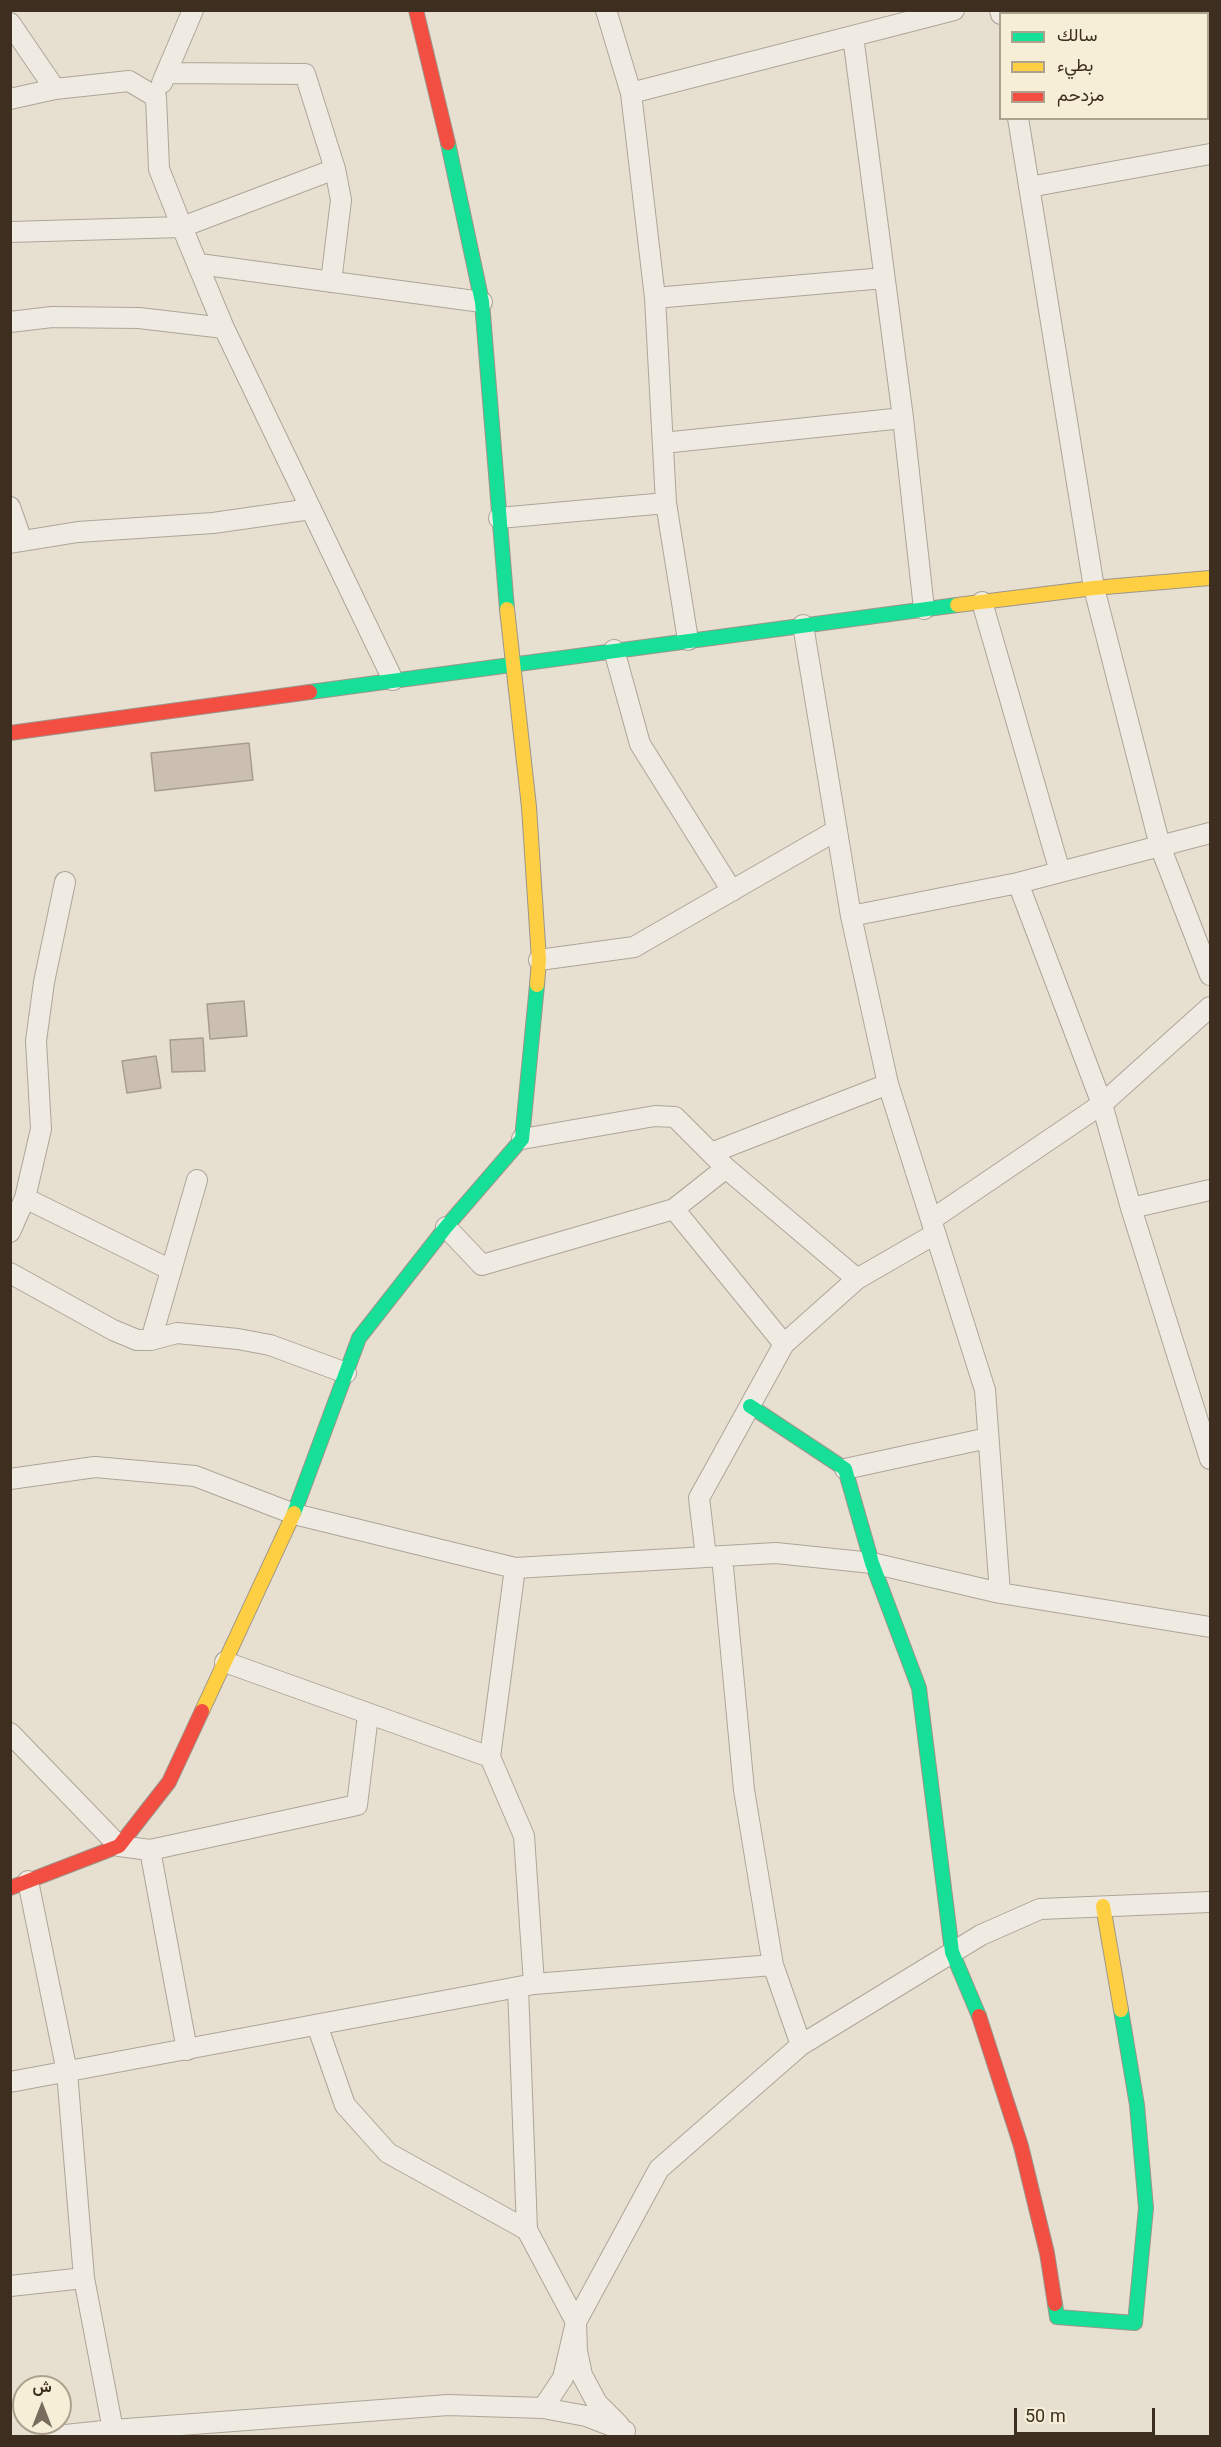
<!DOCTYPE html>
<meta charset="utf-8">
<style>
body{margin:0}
#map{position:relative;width:1221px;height:2447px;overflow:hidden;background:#e7e0d1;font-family:Georgia,Vazirmatn,serif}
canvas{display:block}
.frame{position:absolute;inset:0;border:12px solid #3d2e20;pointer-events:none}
.legend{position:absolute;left:999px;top:12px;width:210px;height:108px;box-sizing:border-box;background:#f7eed8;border:2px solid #ada18e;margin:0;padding:8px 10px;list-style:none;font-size:18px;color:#3d2e20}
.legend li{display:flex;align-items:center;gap:12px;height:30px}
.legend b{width:30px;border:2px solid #ada18e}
.north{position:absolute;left:12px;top:2375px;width:60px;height:60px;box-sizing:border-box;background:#f7eed8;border:2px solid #ada18e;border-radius:50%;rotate:0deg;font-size:16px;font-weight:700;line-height:24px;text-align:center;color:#3d2e20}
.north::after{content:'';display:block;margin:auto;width:21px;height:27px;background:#786c5e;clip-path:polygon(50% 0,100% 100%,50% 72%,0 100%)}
.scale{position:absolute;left:1014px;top:2408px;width:141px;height:27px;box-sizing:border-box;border:3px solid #3d2e20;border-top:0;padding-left:8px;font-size:18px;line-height:21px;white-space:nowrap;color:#3d2e20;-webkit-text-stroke:4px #f7eed8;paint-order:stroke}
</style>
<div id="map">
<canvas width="1221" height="2447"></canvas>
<div class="frame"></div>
<ul class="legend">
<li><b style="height:8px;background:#16e098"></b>سالك</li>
<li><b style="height:8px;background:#ffcf43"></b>بطيء</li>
<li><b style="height:8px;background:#f24e42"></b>مزدحم</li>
</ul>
<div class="north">ش</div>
<div class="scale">50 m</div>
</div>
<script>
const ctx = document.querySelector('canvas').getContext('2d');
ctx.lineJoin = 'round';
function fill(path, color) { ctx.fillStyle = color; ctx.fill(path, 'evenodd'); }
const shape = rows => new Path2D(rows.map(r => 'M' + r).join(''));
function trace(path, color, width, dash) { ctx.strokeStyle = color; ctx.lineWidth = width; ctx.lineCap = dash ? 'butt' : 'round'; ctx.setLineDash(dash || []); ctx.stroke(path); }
const building = shape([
 [249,743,253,780,155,791,151,753,249,743],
 [244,1001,247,1036,210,1039,207,1004,244,1001],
 [203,1038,205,1071,172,1072,170,1040,203,1038],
 [156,1056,161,1088,127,1093,122,1061,156,1056]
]);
const street = shape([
 [606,10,631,93,655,298,666,503,688,640],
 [1000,10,1001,14],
 [1064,14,1075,10],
 [10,23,55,89,129,81,156,97,159,169,182,227,224,328,393,680],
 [853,36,903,418,924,609],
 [166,73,305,74,335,169,341,200,331,282],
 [162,83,193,10],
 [631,93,954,10],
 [10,99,55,89],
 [1018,118,1094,588,1160,846,1210,975],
 [1029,187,1210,154],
 [10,232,182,227,335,169],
 [199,264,482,302],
 [655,298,884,278],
 [10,322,52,317,139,318,224,328],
 [663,443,903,418],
 [10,507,22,541],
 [499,518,666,503],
 [10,543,78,532,213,523,311,509],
 [982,602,1060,872],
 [803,625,851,916,888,1084,985,1390,1000,1593],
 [614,650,640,744,732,891],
 [1018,883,1102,1104,1131,1208,1210,1459],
 [851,916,1018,883,1210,833],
 [539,960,634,947,837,830],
 [711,1153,888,1084],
 [726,1168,857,1279],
 [25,1198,171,1270],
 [1131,1208,1210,1190],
 [674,1209,784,1344],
 [931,1220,1102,1104,1210,1007],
 [446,1227,482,1265,674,1209,726,1168,675,1117,655,1116,522,1139],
 [10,1232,25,1198,41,1129,36,1041,44,982,65,882],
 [10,1273,113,1330,137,1340,151,1340,177,1333,238,1339,270,1345,346,1373],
 [151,1340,197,1180],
 [845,1469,988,1438],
 [10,1479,95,1467,195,1476,294,1514,515,1568,776,1553,872,1563,1000,1593,1210,1627],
 [706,1557,699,1498,784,1344,857,1279,935,1234],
 [515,1568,490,1757,524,1836,534,1984],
 [225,1662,490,1757],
 [10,1733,119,1846,150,1850,357,1805,368,1715],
 [150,1850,187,2050],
 [28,1881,67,2072,84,2278,113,2430],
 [518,1987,527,2230],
 [317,2025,345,2105,388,2153,527,2230,576,2322,577,2351,582,2375,597,2403,619,2425],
 [801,2045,981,1935,1040,1909,1210,1902],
 [10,2082,534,1984,773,1965],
 [10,2286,84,2278],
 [543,2408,563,2378,576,2322,659,2169,801,2045,773,1965,744,1790,722,1556],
 [56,2436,113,2430,448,2405,543,2408,586,2416,625,2431]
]);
const fast = shape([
 [448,143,482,302,507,609],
 [310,692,957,605],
 [750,1406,845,1469,872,1563,919,1688,952,1952,979,2016],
 [294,1513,359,1338,446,1227,522,1139,537,985],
 [1055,2304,1057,2317,1135,2323,1146,2208,1137,2105,1121,2010]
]);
const slow = shape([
 [957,605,1094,588,1210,578],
 [507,609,529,807,539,960,537,985],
 [202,1711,294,1513],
 [1103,1906,1121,2010]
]);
const jam = shape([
 [416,10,448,143],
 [10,733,310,692],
 [10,1888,119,1846,169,1782,202,1711],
 [979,2016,1021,2146,1047,2253,1055,2304]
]);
fill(building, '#cbbfb2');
trace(building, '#a89c90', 1.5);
trace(street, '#ada599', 22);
trace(fast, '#9c958a', 16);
trace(slow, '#9c958a', 16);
trace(jam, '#9c958a', 16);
trace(street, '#efebe3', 20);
trace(fast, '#16e098', 14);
trace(slow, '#ffcf43', 14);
trace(jam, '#f24e42', 14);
</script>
